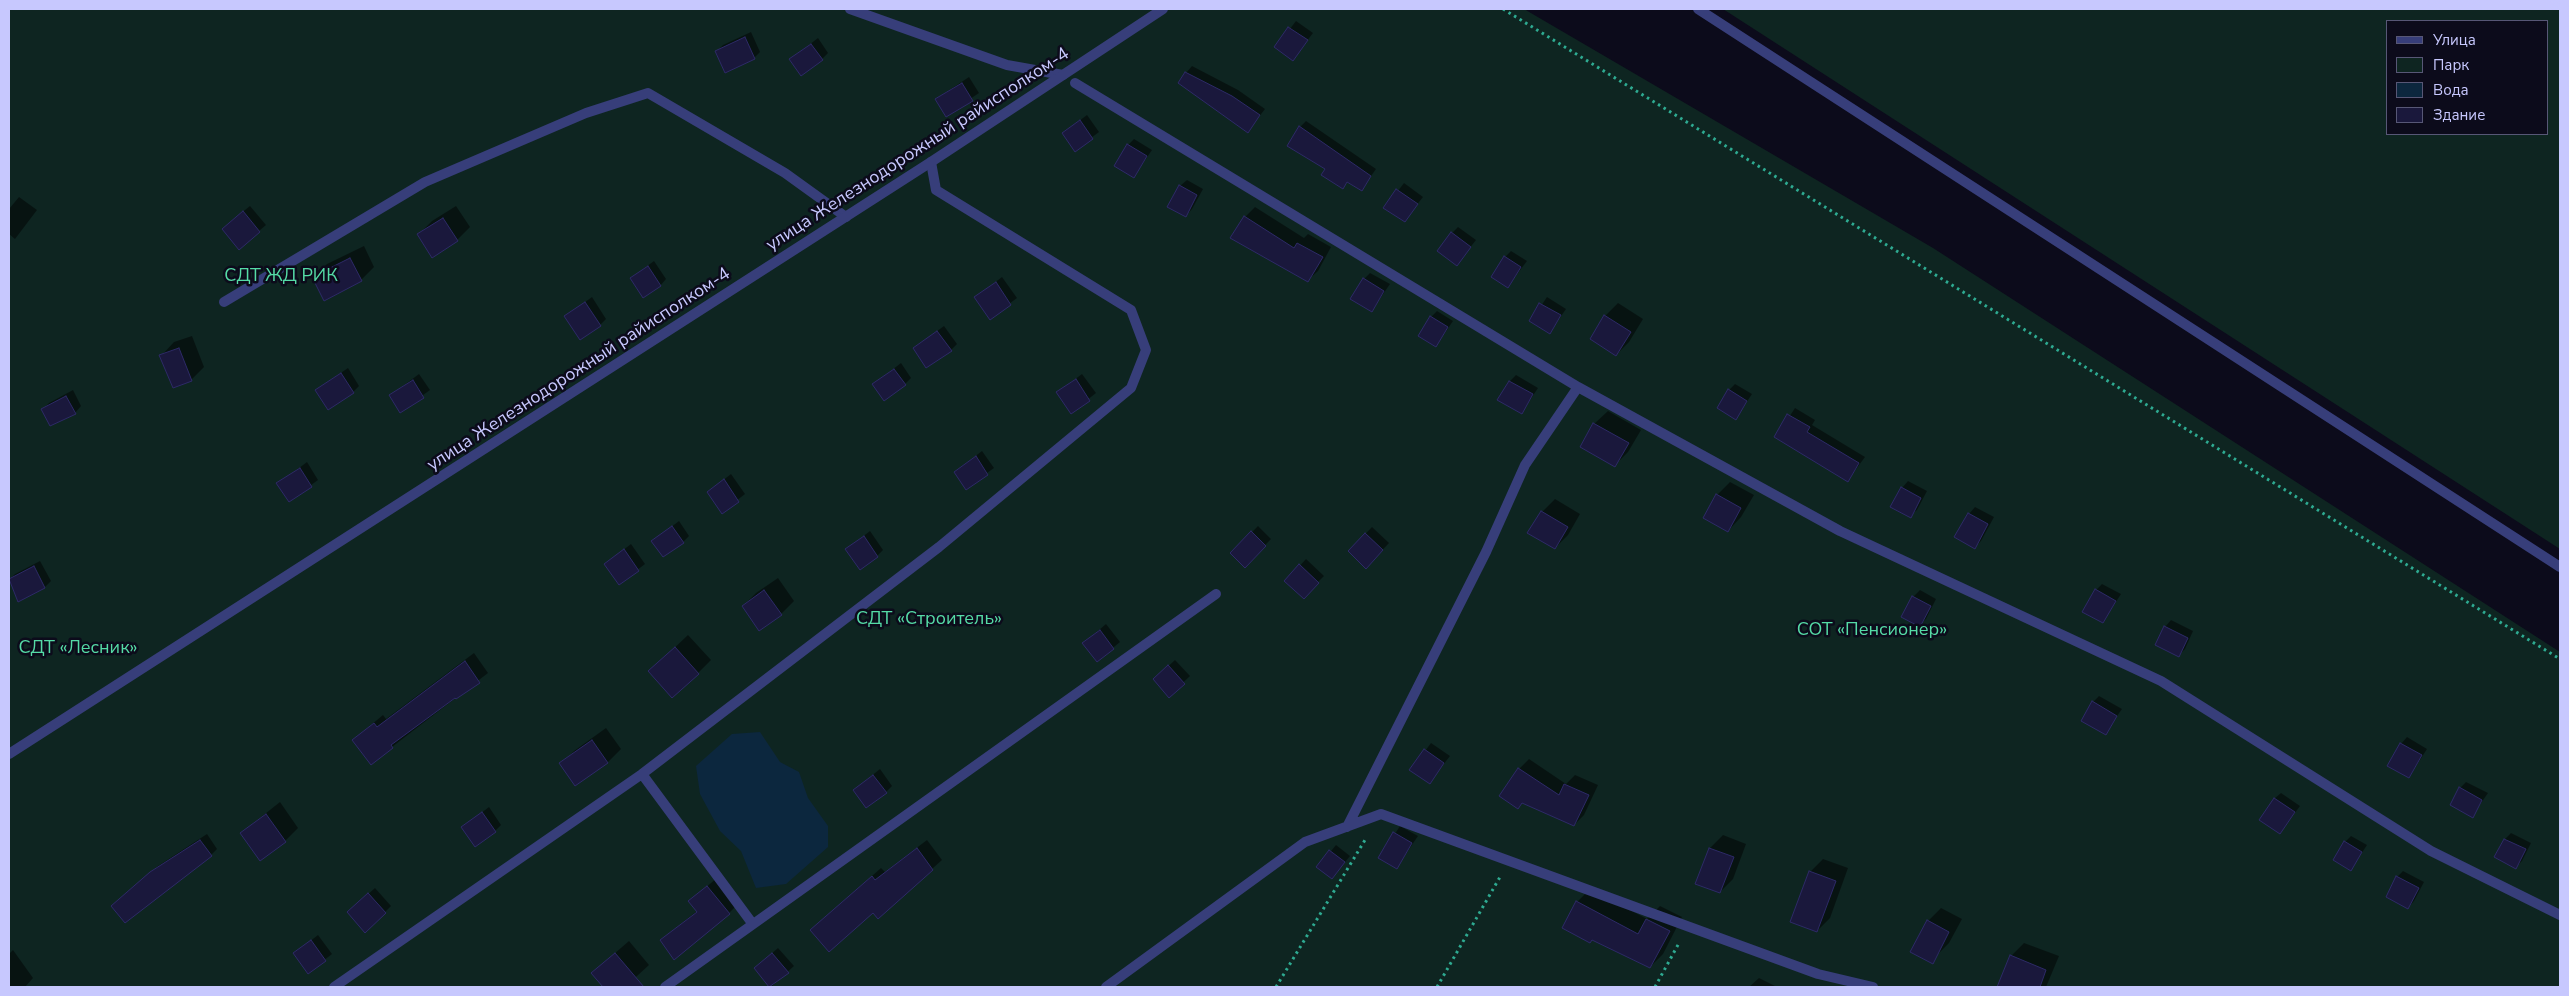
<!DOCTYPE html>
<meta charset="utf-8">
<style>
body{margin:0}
#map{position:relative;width:2569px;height:996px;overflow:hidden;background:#0c0b1b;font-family:"Nunito Sans",sans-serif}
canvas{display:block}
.frame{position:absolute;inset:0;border:10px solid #c7c8fe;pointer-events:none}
.legend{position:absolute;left:2386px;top:20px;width:162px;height:115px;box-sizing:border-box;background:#0c0b1b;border:1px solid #575776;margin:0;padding:6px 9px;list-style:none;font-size:15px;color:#c7c8fe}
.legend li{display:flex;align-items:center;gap:10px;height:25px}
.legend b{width:25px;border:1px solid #575776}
</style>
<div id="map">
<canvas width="2569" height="996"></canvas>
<div class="frame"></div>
<ul class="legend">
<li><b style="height:6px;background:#373e7a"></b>Улица</li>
<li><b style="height:14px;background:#0e2521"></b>Парк</li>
<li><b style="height:14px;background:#0c273e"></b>Вода</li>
<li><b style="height:14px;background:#1a183c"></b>Здание</li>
</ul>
</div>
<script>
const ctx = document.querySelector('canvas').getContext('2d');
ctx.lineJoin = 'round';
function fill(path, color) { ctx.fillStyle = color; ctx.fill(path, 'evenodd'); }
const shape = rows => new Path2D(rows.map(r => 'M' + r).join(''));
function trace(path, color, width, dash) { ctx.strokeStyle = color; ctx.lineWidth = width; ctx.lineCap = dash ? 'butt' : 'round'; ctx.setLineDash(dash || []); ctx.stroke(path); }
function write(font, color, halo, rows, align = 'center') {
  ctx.font = font + ' "Nunito Sans",sans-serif'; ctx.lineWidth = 5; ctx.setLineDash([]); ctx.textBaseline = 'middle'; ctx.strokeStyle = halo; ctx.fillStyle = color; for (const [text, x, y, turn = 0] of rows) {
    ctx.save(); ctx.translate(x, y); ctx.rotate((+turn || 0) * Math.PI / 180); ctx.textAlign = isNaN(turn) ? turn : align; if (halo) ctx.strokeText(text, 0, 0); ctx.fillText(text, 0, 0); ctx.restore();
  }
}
const green = shape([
 [9,9,1524,9,1933,248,2560,652,2560,987,9,987],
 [1723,9,2560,9,2560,549],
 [2388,21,2548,21,2548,134,2388,134]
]);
const water = shape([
 [760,732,780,762,799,772,808,798,828,826,828,847,786,884,756,888,741,851,720,831,700,794,696,766,732,734]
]);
const shadow = shape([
 [1296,21,1313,33,1293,59,1276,47],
 [751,32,760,52,754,58,717,51,723,45],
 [818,38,828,53,822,59,791,59],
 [1192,66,1238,90,1265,109,1248,131,1186,73],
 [969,77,979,93,946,115,936,99],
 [1087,115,1099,132,1075,150,1063,133],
 [1306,121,1376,169,1361,190,1348,182,1343,187,1326,169,1300,127],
 [1134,139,1152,150,1134,176,1128,145],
 [1187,180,1203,189,1192,209,1186,216,1180,186],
 [1404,183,1423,197,1404,221,1385,208],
 [19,197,37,210,15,239,9,234,9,209],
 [250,206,266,225,239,248,230,222],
 [456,206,470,227,457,240,419,234,432,221],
 [1255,207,1304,238,1308,234,1331,247,1318,271,1308,280,1232,238,1245,217],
 [1458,227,1476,240,1457,264,1452,233],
 [364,246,374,267,361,280,313,277,327,264],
 [1511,251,1527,261,1508,286,1505,257],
 [654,261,666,279,660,286,631,278],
 [1370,273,1390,284,1372,310,1364,279],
 [1002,277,1017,298,990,318,976,297],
 [592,297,606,319,600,325,566,316],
 [1547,297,1566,309,1550,332,1531,321],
 [1618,303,1643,319,1629,342,1616,355,1605,316],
 [1437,311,1453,321,1436,346,1431,317],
 [944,326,957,344,951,350,914,348],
 [192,336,204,367,191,380,161,356,174,342],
 [901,363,911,378,905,384,874,384],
 [348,368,359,386,353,392,316,390],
 [419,374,430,390,401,411,391,395],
 [1082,374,1096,393,1072,412,1058,392],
 [1516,375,1538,388,1522,412,1510,381],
 [1735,384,1752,394,1736,418,1729,390],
 [73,390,81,406,75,413,43,409,49,403],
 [1795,408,1815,420,1812,425,1865,457,1848,480,1776,437],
 [1608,411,1641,430,1628,452,1615,465,1594,424],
 [982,451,994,468,966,488,955,472],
 [307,462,318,480,289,501,278,484],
 [731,474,745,494,722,512,708,492],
 [1908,481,1927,491,1917,510,1910,516,1902,488],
 [1730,482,1754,495,1741,517,1728,531,1717,495],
 [1555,499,1580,514,1568,535,1555,548,1542,512],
 [1975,507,1994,517,1981,541,1975,547,1969,514],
 [679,521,689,536,683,542,653,541],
 [1258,526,1271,539,1245,566,1232,553],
 [1372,527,1389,543,1372,561,1349,551],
 [870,531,883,550,877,556,847,549],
 [631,544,645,564,619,584,605,564],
 [1306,559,1324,576,1303,597,1286,581],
 [40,561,51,581,45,587,19,600,9,580,15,574],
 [778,578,794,601,781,614,743,606,756,593],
 [2102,584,2121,594,2103,622,2096,590],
 [1920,590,1936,599,1926,619,1919,625,1903,616,1913,597],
 [2171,620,2193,631,2185,649,2179,655,2165,627],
 [1106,624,1120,642,1097,661,1084,643],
 [688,635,711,660,698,673,650,671],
 [474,653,488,673,392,747,353,740,383,715,386,719],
 [1175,660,1190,676,1169,696,1161,673],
 [2099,696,2122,709,2105,733,2093,702],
 [606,728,621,749,608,762,576,784,561,764,574,751],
 [2407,737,2427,749,2409,777,2401,744],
 [1431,743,1450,756,1429,783,1411,770],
 [1529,759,1566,784,1575,775,1598,785,1584,815,1574,825,1519,769],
 [880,769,892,786,886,792,854,790],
 [2466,782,2488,793,2472,816,2460,788],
 [2281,793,2300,806,2280,833,2274,799],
 [280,802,298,828,285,841,260,859,241,833],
 [489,807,501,825,495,831,463,827],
 [1400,826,1418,836,1397,867,1380,857],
 [2511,833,2531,843,2522,861,2516,867,2496,857,2505,839],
 [207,834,217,849,211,855,119,900,158,866],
 [1723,835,1746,844,1733,879,1720,892,1697,883,1710,848],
 [2351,836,2367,845,2351,869,2345,842],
 [927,840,942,860,878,917,873,912,811,930,881,868,885,872],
 [1336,845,1350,856,1332,878,1318,867],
 [1823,859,1848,868,1830,918,1817,931,1810,872],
 [2403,871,2424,882,2414,901,2408,908,2397,877],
 [718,877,739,903,729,913,661,940,697,911,690,901],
 [375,888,391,906,385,912,355,906],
 [1590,889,1647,919,1660,906,1682,917,1663,954,1650,967,1577,902],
 [1941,908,1962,919,1949,943,1936,956,1928,921],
 [318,935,332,954,309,972,295,953],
 [629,941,649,965,625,987,604,987,592,973],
 [2024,943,2059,956,2046,987,2005,987,1999,985,2011,956],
 [778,948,794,966,771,987,755,968],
 [13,950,33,978,25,987,9,987,9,954],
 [1759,978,1777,987,1749,987]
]);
const building = shape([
 [1288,27,1308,40,1293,61,1274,47,1288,27],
 [745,37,755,59,725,73,715,51,745,37],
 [811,44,823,60,801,76,789,59,811,44],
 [1185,72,1232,96,1260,115,1248,133,1178,83,1185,72],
 [962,83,973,101,946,117,935,99,962,83],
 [1080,120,1093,139,1075,152,1062,133,1080,120],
 [1299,126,1371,176,1362,191,1347,182,1343,189,1321,175,1325,169,1287,146,1299,126],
 [1127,144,1147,156,1134,178,1114,166,1127,144],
 [1179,185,1197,195,1186,217,1167,207,1179,185],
 [1396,189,1418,204,1405,222,1383,208,1396,189],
 [243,211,260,232,239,250,222,229,243,211],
 [1244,216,1294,248,1297,243,1323,257,1308,282,1230,238,1244,216],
 [443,218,458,241,432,258,417,234,443,218],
 [1451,232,1471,247,1457,266,1437,251,1451,232],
 [1504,256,1521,267,1508,288,1491,277,1504,256],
 [350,258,362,281,324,301,312,277,350,258],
 [648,266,661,286,643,298,630,278,648,266],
 [1363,278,1384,291,1372,312,1350,299,1363,278],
 [996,282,1011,305,990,320,974,297,996,282],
 [585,302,601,326,580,340,564,316,585,302],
 [1539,303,1561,315,1550,334,1529,321,1539,303],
 [1604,315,1631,332,1616,356,1590,339,1604,315],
 [1430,316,1448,327,1436,347,1418,336,1430,316],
 [937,331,952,351,926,368,913,348,937,331],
 [179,348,192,381,173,388,159,355,179,348],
 [894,369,906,385,884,401,872,384,894,369],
 [341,373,354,393,328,410,315,390,341,373],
 [1076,379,1090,401,1071,414,1056,392,1076,379],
 [413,380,424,398,400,413,389,395,413,380],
 [1509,381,1533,394,1522,414,1497,400,1509,381],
 [1728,389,1747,401,1736,420,1717,408,1728,389],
 [66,396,76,414,50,426,41,409,66,396],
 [1787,414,1810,427,1807,432,1859,463,1848,482,1774,437,1787,414],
 [1593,423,1629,443,1615,467,1580,447,1593,423],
 [976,456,988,475,966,490,954,472,976,456],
 [300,468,312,487,289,502,276,483,300,468],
 [724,479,739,502,722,514,707,492,724,479],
 [1901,487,1921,498,1911,518,1890,507,1901,487],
 [1716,494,1741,508,1728,532,1703,518,1716,494],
 [1541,511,1568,527,1555,549,1527,533,1541,511],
 [1968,513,1988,524,1975,549,1954,537,1968,513],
 [672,526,684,543,663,557,651,541,672,526],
 [1251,531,1266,546,1245,568,1230,553,1251,531],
 [1365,533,1383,550,1366,569,1348,551,1365,533],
 [864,536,878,557,860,570,845,549,864,536],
 [624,549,639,571,619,585,604,564,624,549],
 [1299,564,1319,583,1304,599,1284,581,1299,564],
 [34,566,45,588,18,602,9,579,34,566],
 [2095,589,2116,601,2103,623,2082,612,2095,589],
 [764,590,782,615,759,631,742,606,764,590],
 [1912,596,1931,606,1920,627,1901,617,1912,596],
 [2164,626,2188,638,2179,657,2155,645,2164,626],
 [1100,630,1114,649,1097,662,1082,643,1100,630],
 [675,647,699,674,672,698,648,671,675,647],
 [465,661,480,683,456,699,455,698,391,745,393,748,371,765,352,740,374,723,377,727,465,661],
 [1168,665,1185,684,1169,698,1153,679,1168,665],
 [2092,701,2117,716,2106,735,2081,721,2092,701],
 [592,740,608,763,575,786,559,763,592,740],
 [2400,743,2422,755,2409,778,2387,766,2400,743],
 [1424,749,1444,763,1430,784,1409,770,1424,749],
 [1518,768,1559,795,1564,784,1589,795,1574,826,1522,803,1518,809,1499,796,1518,768],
 [873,775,887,793,866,808,853,790,873,775],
 [2459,787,2482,800,2473,818,2450,805,2459,787],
 [2274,798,2295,812,2280,834,2259,820,2274,798],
 [482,812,496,832,475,847,461,827,482,812],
 [266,814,286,842,260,861,240,833,266,814],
 [1393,832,1412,843,1397,869,1378,858,1393,832],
 [2504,839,2526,849,2516,869,2494,857,2504,839],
 [200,840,212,856,125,923,111,906,150,872,200,840],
 [2344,841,2362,852,2351,871,2333,860,2344,841],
 [917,848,933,870,878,919,873,913,829,952,810,930,872,876,875,880,917,848],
 [1709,848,1734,857,1720,893,1695,884,1709,848],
 [1329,850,1345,862,1332,879,1316,867,1329,850],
 [1809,871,1836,881,1817,932,1790,922,1809,871],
 [2396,876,2419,888,2408,909,2386,897,2396,876],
 [707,886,730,914,674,960,660,940,697,912,688,901,707,886],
 [368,893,386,913,365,933,347,912,368,893],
 [1576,901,1638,934,1646,919,1670,931,1650,968,1592,940,1590,943,1562,928,1576,901],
 [1927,920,1949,932,1933,964,1910,952,1927,920],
 [311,940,326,961,308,974,293,953,311,940],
 [615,953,644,987,603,987,591,973,615,953],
 [772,953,789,973,769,987,754,968,772,953],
 [2010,955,2046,970,2040,987,1997,987,2010,955]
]);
const path = shape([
 [1503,9,2560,659],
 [1276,987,1365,840],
 [1437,987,1500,877],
 [1655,987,1679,943]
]);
const service = shape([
 [850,9,1007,65,1063,75],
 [1698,9,2560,567],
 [1075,83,1578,387,1840,531,2161,681,2431,851,2560,915],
 [224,302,425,182,586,113,648,93,785,173,846,217],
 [642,774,752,923],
 [1347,827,1486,552,1525,465,1578,387],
 [334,987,642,774,939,547,1131,388,1146,350,1131,310,936,190,931,162],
 [665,987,1216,594],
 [1106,987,1305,842,1381,814,1818,974,1873,987]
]);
const minor = shape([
 [9,754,931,162,1163,9]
]);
const streetNames = [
 ["улица Железнодорожный райисполком-4",918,150,-33],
 ["улица Железнодорожный райисполком-4",579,370,-33]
];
const parkNames = [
 ["СДТ ЖД РИК",281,277],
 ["СДТ «Строитель»",929,620],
 ["СОТ «Пенсионер»",1872,631],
 ["СДТ «Лесник»",78,649]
];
fill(green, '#0e2521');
fill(water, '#0c273e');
fill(shadow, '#0007');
fill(building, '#1a183c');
trace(building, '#2d2a67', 1);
trace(path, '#2eaa91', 3, [2.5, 4]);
trace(service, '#373e7a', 10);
trace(minor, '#373e7a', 10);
write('18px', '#c7c8fe', '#0c0b1b', streetNames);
write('18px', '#55dba6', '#0c0b1b', parkNames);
</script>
